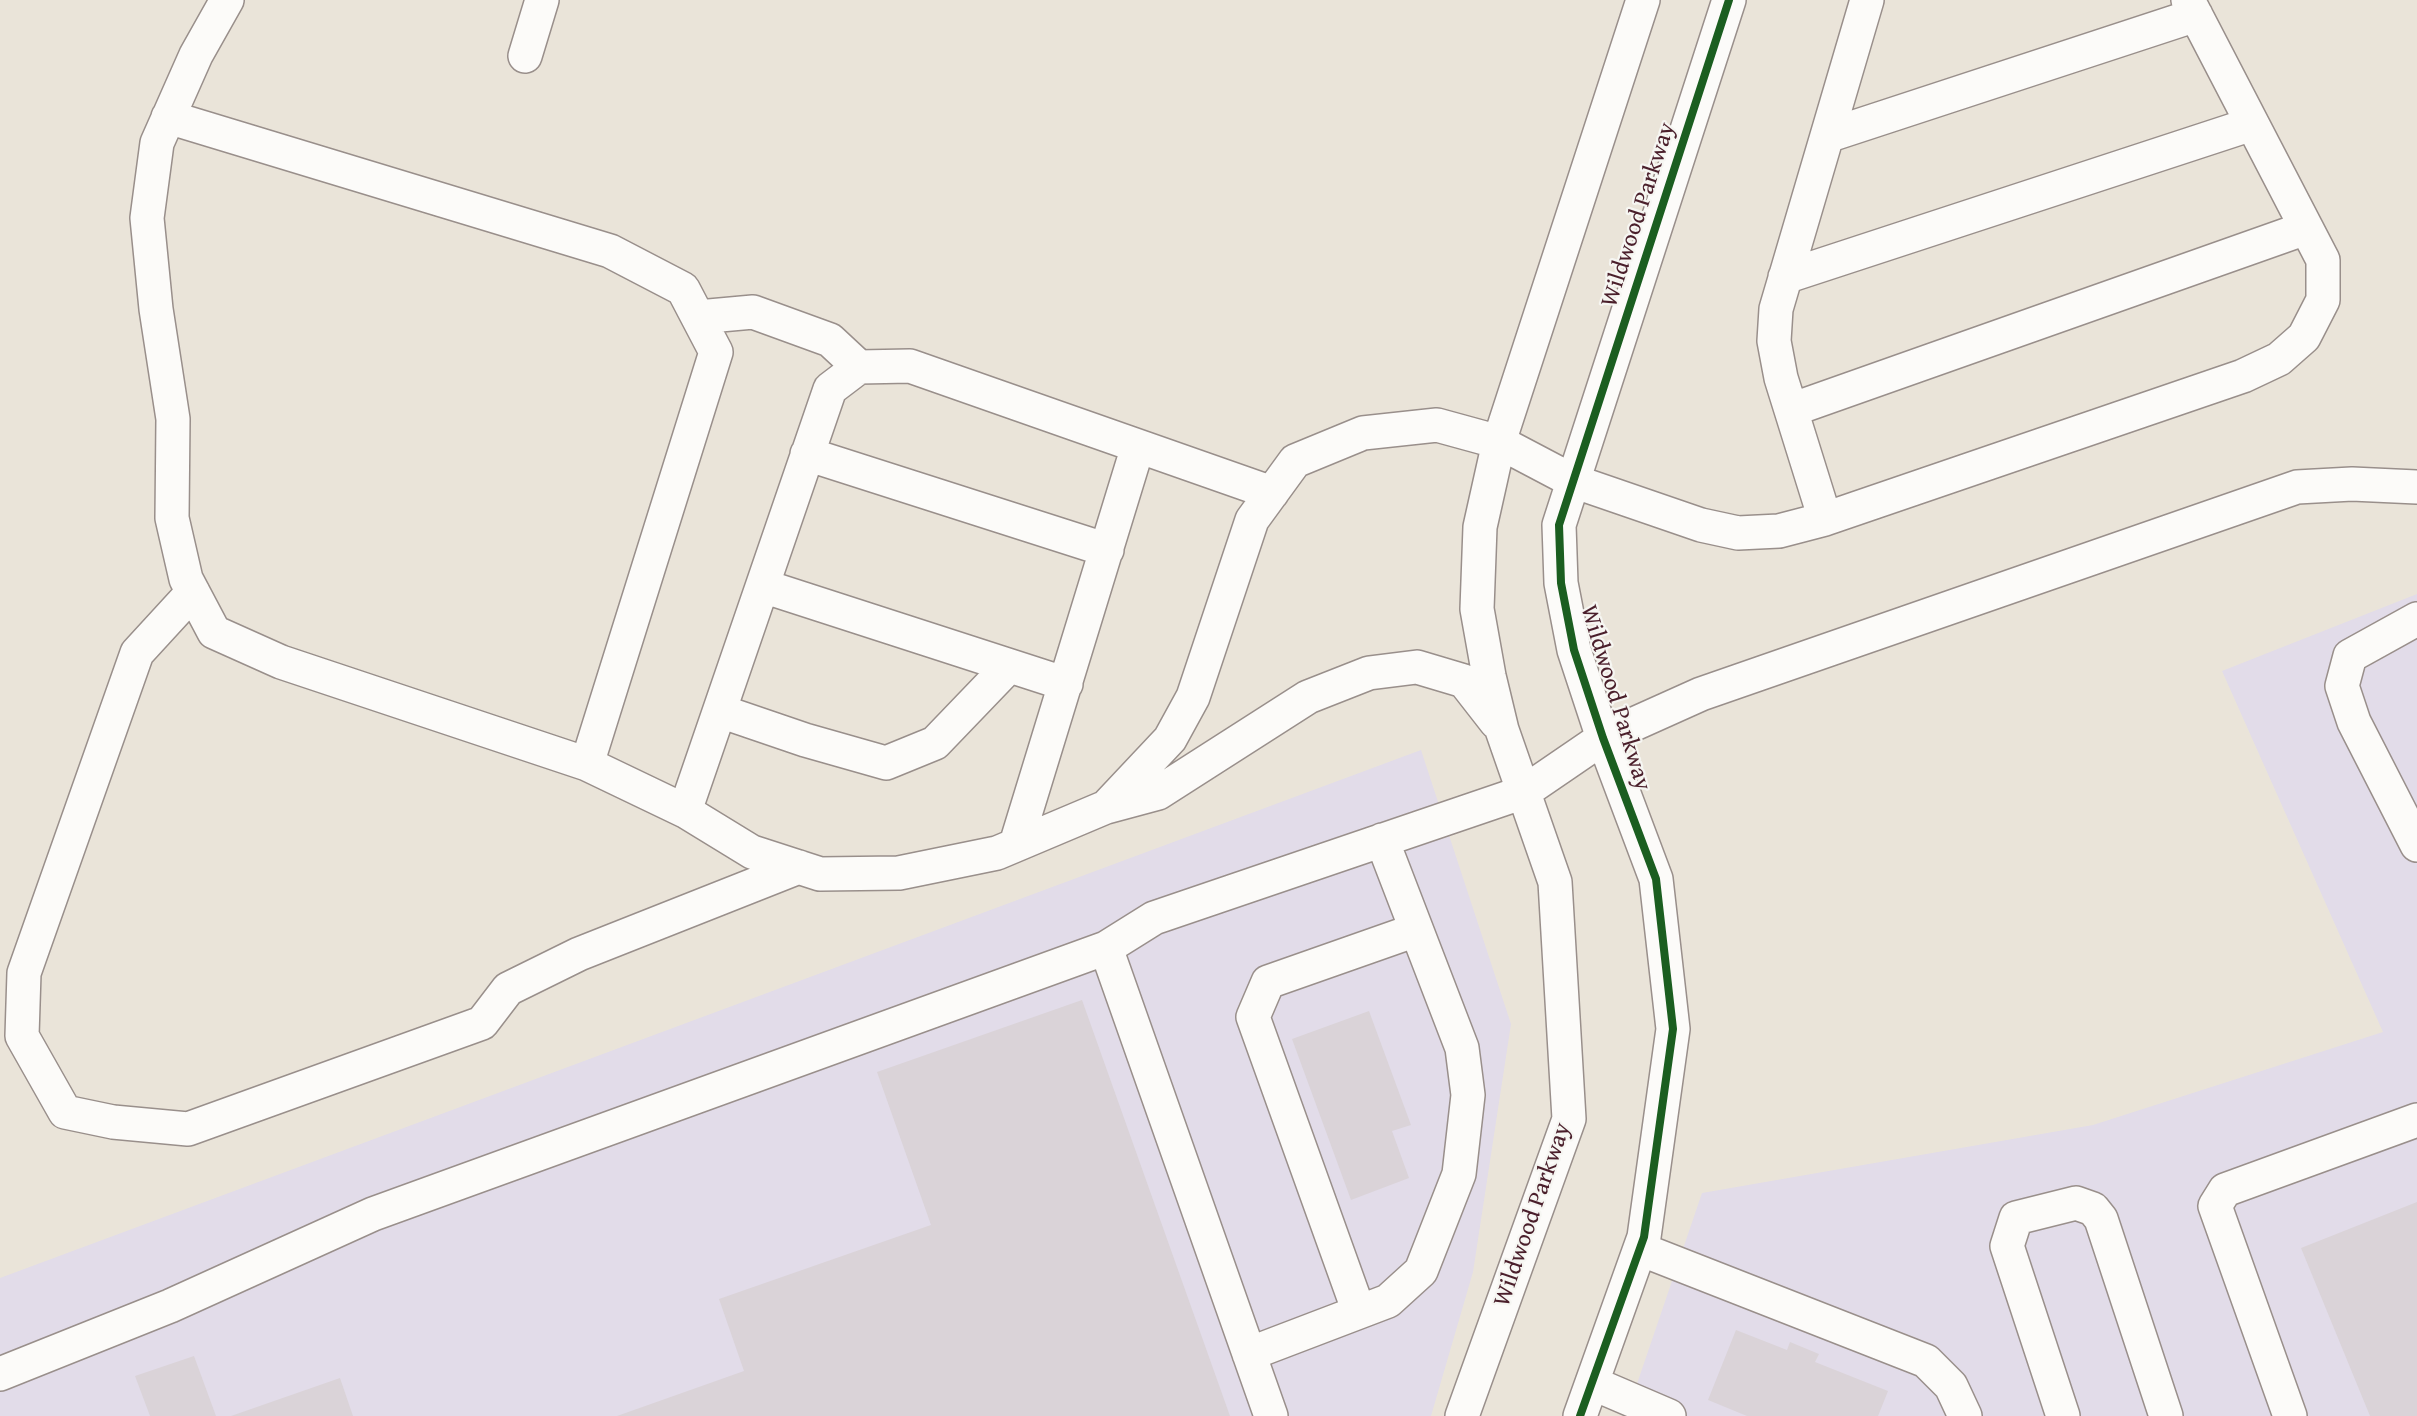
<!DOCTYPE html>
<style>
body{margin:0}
canvas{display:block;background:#eae4d9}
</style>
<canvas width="2417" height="1416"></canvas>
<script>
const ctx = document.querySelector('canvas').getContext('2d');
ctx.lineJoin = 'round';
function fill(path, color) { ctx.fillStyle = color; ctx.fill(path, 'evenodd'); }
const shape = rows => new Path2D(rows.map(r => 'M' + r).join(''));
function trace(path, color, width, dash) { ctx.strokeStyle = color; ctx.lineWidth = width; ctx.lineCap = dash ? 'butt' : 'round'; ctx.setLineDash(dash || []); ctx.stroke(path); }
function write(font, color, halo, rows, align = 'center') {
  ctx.font = font + ' "Gentium Book Plus",serif'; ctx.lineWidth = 4.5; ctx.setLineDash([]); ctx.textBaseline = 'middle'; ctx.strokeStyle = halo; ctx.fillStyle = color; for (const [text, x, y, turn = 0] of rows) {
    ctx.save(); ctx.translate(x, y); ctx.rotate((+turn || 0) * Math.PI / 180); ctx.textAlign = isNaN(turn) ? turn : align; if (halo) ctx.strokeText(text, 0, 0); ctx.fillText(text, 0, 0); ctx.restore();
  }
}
const built = shape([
 [2417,594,2417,1416,1626,1416,1702,1193,2093,1125,2383,1032,2222,671],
 [1421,750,1511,1024,1473,1272,1431,1416,0,1416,0,1278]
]);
const building = shape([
 [1082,1000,1230,1416,617,1416,744,1371,719,1299,931,1225,877,1072],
 [1369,1011,1411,1125,1392,1131,1409,1178,1351,1200,1292,1039],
 [2417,1202,2417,1416,2370,1416,2301,1248],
 [1736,1330,1787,1350,1790,1342,1819,1354,1815,1362,1888,1391,1878,1416,1747,1416,1708,1400],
 [194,1356,216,1416,150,1416,135,1376],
 [340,1378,353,1416,231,1416]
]);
const minor = shape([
 [227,0,196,55,157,143,147,218,156,309,173,419,172,518,186,579,214,632,281,662,587,764,685,811,752,852,820,874,899,873,997,853,1106,807,1170,739,1193,697,1252,520,1295,461,1363,433,1437,425,1499,442,1573,481,1701,525,1738,533,1779,531,1825,519,2243,376,2279,359,2304,337,2323,300,2323,260,2188,0],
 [525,56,542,0],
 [168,117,610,251,683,289,716,352,587,764],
 [1827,136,2196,15],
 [1785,277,2252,124],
 [698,317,753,312,830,340,859,367],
 [1791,410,2306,228],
 [807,454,1107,550],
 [1825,519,1781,378,1774,341,1776,309,1867,0],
 [763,586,1066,684],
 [193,592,137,653,24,973,22,1036,65,1112,113,1122,188,1129,482,1023,508,989,579,954,799,867],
 [2417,619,2350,656,2342,686,2354,722,2417,845],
 [720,711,805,740,886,763,935,743,1009,666],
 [1106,807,1158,793,1308,697,1369,673,1417,667,1464,681,1496,722],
 [685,811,830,389,859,367,910,366,1272,493],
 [1016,844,1138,446],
 [1640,1249,1926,1361,1951,1386,1965,1416],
 [1359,1312,1253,1017,1268,982,1416,930],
 [1249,1354,1388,1301,1421,1271,1459,1174,1468,1095,1462,1048,1382,840],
 [0,1374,170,1306,373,1214,1106,948],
 [1592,1383,1669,1416],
 [1271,1416,1106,948,1154,918,1524,792,1603,738,1701,694,2297,487,2352,484,2417,487],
 [1462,1416,1569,1119,1555,882,1502,730,1489,676,1477,609,1480,527,1499,442,1643,0],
 [1580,1416,1644,1237,1673,1029,1656,879,1603,738,1574,650,1561,583,1559,525,1729,0],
 [2063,1416,2007,1246,2016,1218,2076,1203,2093,1209,2101,1219,2166,1416],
 [2290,1416,2215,1206,2225,1190,2417,1120]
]);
const cycleway = shape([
 [1580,1416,1644,1237,1673,1029,1656,879,1603,738,1574,650,1561,583,1559,525,1729,0]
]);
const streetNames = [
 ["Wildwood Parkway",1639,215,-72],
 ["Wildwood Parkway",1615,698,73],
 ["Wildwood Parkway",1533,1215,-71]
];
fill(built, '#e2dce9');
fill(building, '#dad3d8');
trace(minor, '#998f8b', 36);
trace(minor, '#fcfbf9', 33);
trace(cycleway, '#1b5e20', 8);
write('24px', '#4a1f2b', '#f6f6f2', streetNames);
</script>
